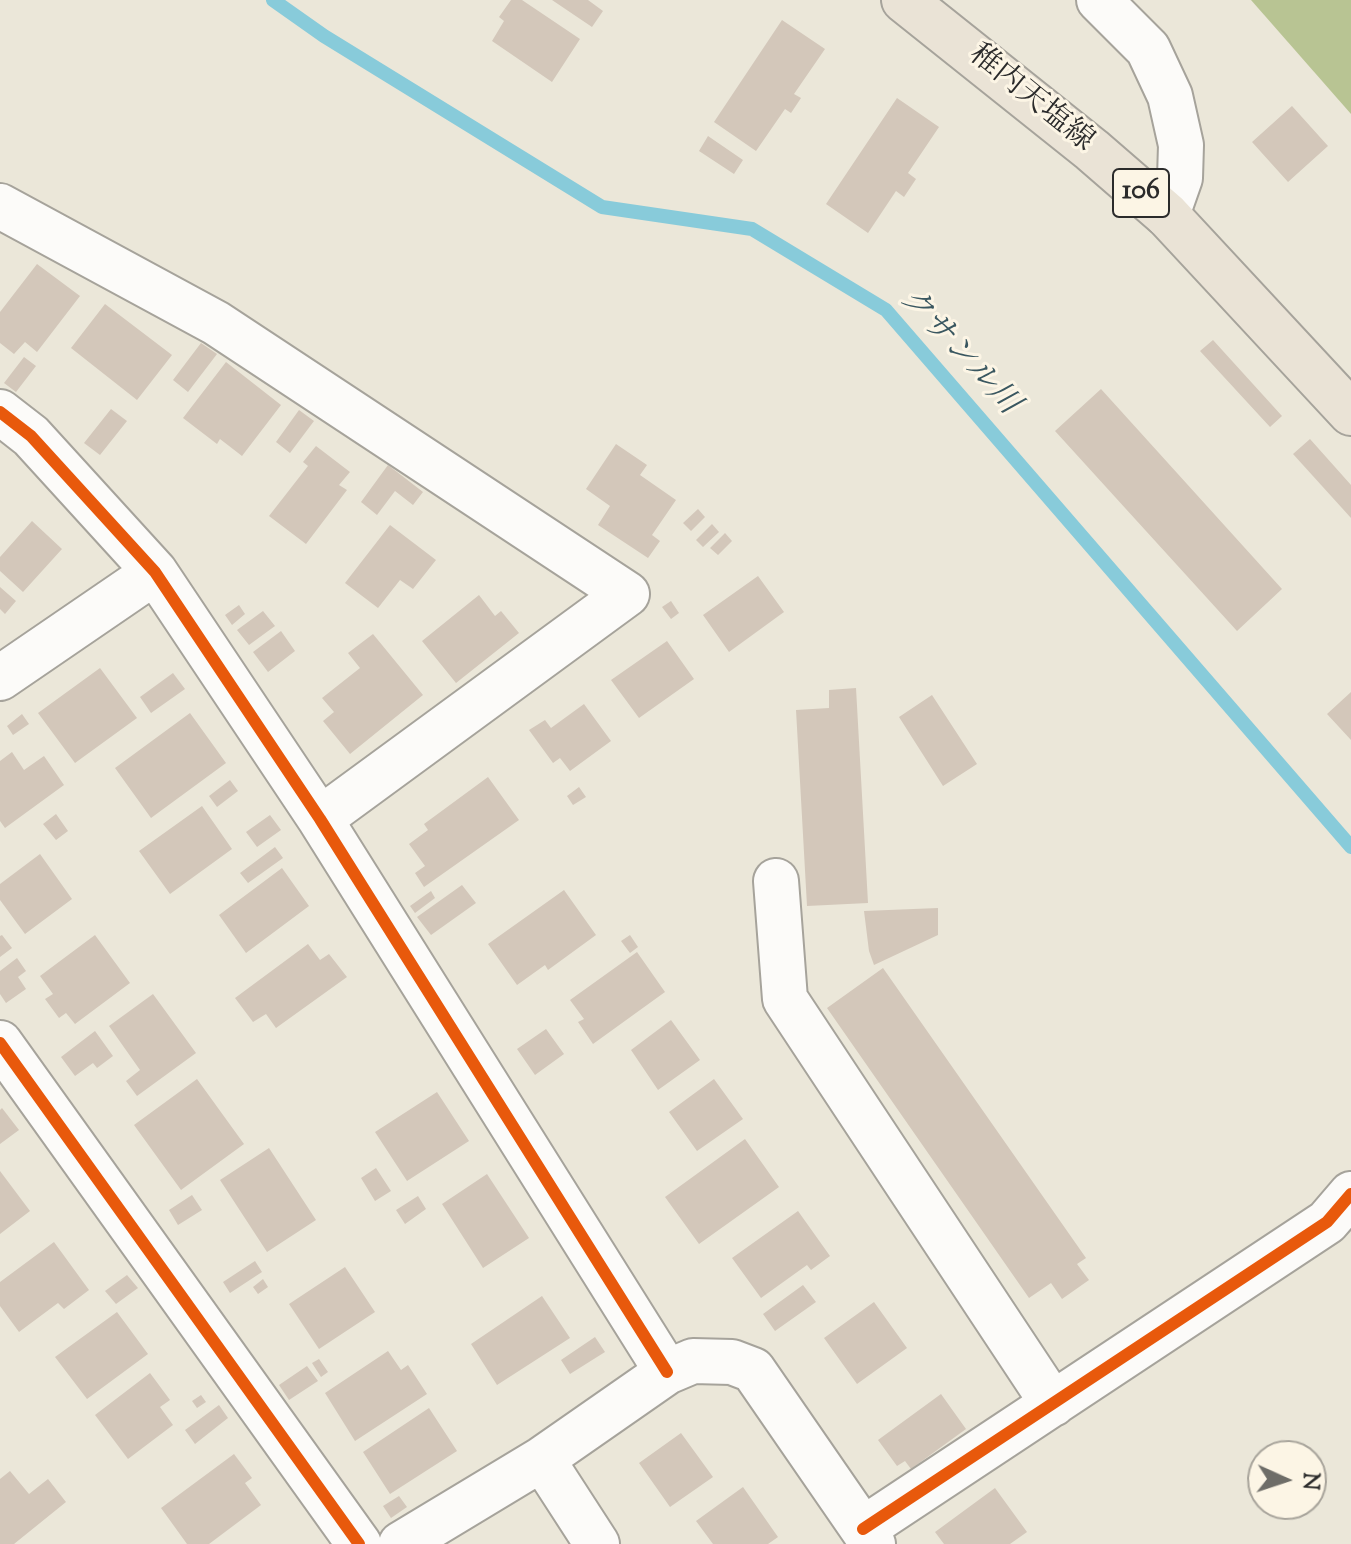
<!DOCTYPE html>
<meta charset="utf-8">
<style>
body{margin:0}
#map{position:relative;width:1351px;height:1544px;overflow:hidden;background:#ebe7d9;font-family:"Sorts Mill Goudy",serif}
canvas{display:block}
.north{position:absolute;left:1247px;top:1440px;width:80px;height:80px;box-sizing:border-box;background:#fcf5e5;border:2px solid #a8a49b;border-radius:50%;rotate:93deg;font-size:22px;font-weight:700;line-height:32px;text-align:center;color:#2b2b2b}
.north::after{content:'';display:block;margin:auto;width:28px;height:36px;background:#6e6d68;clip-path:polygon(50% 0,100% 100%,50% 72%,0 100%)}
</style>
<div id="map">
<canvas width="1351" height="1544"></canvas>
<div class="north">N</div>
</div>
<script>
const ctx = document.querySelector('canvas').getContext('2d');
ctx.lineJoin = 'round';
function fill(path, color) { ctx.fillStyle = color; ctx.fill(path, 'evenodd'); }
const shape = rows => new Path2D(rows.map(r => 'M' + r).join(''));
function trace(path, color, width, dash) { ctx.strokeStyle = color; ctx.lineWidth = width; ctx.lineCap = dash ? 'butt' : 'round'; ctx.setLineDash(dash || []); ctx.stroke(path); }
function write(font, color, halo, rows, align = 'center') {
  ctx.font = font + ' "Sorts Mill Goudy","Noto Serif JP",serif'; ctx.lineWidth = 6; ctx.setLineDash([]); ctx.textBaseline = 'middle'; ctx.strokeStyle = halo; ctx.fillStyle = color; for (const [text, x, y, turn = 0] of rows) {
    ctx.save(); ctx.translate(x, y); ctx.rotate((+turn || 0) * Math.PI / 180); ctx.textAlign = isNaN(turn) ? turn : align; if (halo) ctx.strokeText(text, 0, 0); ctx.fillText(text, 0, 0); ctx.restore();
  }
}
const forest = shape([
 [1251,0,1351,0,1351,114]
]);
const stream = shape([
 [273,0,324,36,602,207,752,229,886,310,1351,847]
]);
const building = shape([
 [511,0,522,0,580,39,552,82,492,41,504,21,499,17],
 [552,0,588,0,603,11,592,27],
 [782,20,825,49,794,94,801,98,791,113,785,109,756,151,714,122],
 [897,98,939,127,908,173,916,179,904,197,896,191,868,233,826,204],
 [1292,106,1328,146,1288,182,1252,142],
 [708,136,743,160,734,174,699,151],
 [37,264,80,296,37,352,25,342,14,354,0,343,0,312],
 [105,304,172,355,137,400,71,348],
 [1213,340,1282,416,1270,427,1200,351],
 [201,343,217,354,188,392,173,380],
 [24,357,36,366,16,392,4,383],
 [226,362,281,405,242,456,220,439,217,444,183,418],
 [1101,389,1282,589,1237,631,1055,431],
 [111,409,127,421,100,455,84,443],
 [299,410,314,421,290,453,276,442],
 [1310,439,1351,485,1351,518,1293,454],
 [616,444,647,465,640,475,676,500,652,535,660,541,648,558,598,525,610,506,586,489],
 [316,446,350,472,339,485,347,490,306,544,269,516,308,466,303,462],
 [388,465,423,492,413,505,395,491,377,515,361,502],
 [698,509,705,517,691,531,683,523],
 [32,521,62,549,23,592,0,571,0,557],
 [712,524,719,532,703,547,696,540],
 [390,525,436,560,413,589,400,580,378,608,345,583],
 [725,533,732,541,718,555,710,548],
 [758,576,784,612,729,652,703,615],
 [0,587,16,601,5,614,0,609],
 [479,595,495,616,501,611,519,633,456,683,422,641],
 [671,601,679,613,671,619,662,607],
 [239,605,245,614,232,625,225,615],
 [263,611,275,626,249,645,237,630],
 [281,631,295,651,268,672,253,652],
 [373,634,423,695,350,754,323,721,334,712,322,698,360,668,348,653],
 [667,641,694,679,639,718,611,680],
 [100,668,137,718,75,763,38,713],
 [173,673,185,689,151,713,140,697],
 [856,688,868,903,807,906,796,710,829,708,829,690],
 [1351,692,1351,740,1327,714],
 [932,695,977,764,943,786,899,717],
 [584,704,611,741,570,771,560,758,553,763,529,730,545,720,551,728],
 [190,713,226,763,151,818,115,768],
 [22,714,29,724,13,735,7,726],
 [12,752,24,770,44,756,64,785,5,828,0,821,0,761],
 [488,777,519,820,424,887,415,873,425,866,409,844,428,830,424,824],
 [230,780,238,791,217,807,209,796],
 [579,787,586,797,573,805,567,796],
 [202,806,232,849,170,894,139,851],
 [56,814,68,831,56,840,43,824],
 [270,815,281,830,257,847,246,832],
 [275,847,283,858,248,883,240,873],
 [40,854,72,899,25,934,0,900,0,884],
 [282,868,309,906,246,953,219,915],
 [462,885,476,903,431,935,417,917],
 [564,890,596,935,548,970,545,965,517,985,488,944],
 [431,891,435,898,415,913,410,906],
 [938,908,938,935,874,965,869,951,864,911],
 [2,935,12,948,0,957,0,936],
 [95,935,130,983,75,1024,66,1013,59,1018,45,999,53,994,40,976],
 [630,935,638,947,630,953,621,941],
 [308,944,320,960,329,954,347,977,276,1028,266,1014,253,1022,235,998],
 [637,952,665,992,593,1044,578,1022,584,1019,570,1000],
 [17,958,26,971,18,977,26,989,6,1003,0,994,0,971],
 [883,968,1086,1258,1077,1264,1089,1280,1062,1299,1051,1283,1029,1298,827,1008],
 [153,994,196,1053,137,1096,126,1081,140,1070,109,1026],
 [671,1020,700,1060,658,1090,631,1050],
 [546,1029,564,1054,535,1075,517,1049],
 [95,1031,113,1056,97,1068,93,1063,75,1076,61,1057],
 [197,1079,244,1144,181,1190,134,1125],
 [714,1079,743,1119,697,1151,669,1112],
 [437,1092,469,1141,407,1181,375,1132],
 [2,1108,19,1130,0,1144,0,1110],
 [745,1139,779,1187,699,1244,665,1197],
 [269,1148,316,1220,267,1252,220,1180],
 [376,1168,391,1191,375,1201,361,1178],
 [0,1171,30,1211,0,1234],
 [487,1174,529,1238,483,1268,442,1204],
 [192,1195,202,1210,178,1225,169,1210],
 [418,1196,426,1209,405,1224,396,1210],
 [798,1211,830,1256,811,1270,807,1265,761,1298,732,1258],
 [54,1242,89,1290,64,1309,58,1303,19,1332,0,1306,0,1282],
 [255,1261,262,1272,230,1293,223,1282],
 [345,1267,375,1312,319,1349,289,1304],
 [127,1275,138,1288,116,1304,105,1291],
 [263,1279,268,1287,258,1294,253,1287],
 [803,1285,816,1302,775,1331,763,1314],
 [542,1296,570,1338,497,1385,471,1344],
 [874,1302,907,1348,857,1384,824,1338],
 [117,1312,148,1354,87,1399,55,1357],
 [595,1337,605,1352,570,1374,561,1360],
 [388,1351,401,1370,408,1365,427,1394,355,1441,325,1393],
 [319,1359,328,1372,321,1377,312,1363],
 [307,1366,318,1381,289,1400,279,1385],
 [150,1373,170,1400,160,1407,173,1425,128,1459,95,1415],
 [941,1394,966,1429,911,1469,905,1461,897,1466,878,1440],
 [201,1395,206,1402,197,1408,192,1401],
 [219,1405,228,1418,195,1444,185,1430],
 [429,1408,457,1451,390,1494,363,1452],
 [681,1433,713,1477,670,1507,639,1463],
 [234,1454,252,1478,245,1483,261,1505,209,1544,187,1544,161,1508],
 [10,1471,29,1494,48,1479,66,1502,14,1544,0,1544,0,1479],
 [743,1487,778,1537,768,1544,713,1544,696,1521],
 [995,1488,1027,1532,1010,1544,944,1544,935,1532],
 [399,1496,407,1507,391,1518,383,1506]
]);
const minor = shape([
 [1099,0,1148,49,1170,96,1181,145,1180,178,1167,215],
 [0,206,216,323,627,594,320,819],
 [0,412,31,436,155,572,320,819,667,1372],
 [0,678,155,572],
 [776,881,785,999,1053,1404],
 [0,1043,359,1544],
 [542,1459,597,1544],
 [863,1529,1327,1222,1351,1194],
 [401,1544,542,1459,667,1372,693,1361,732,1362,753,1370,873,1544]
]);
const major = shape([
 [904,0,1092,150,1167,215,1351,413]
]);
const cycleway = shape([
 [0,412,31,436,155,572,320,819,667,1372],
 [0,1043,359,1544],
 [863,1529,1327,1222,1351,1194]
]);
const shields = [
 [1141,193,56]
];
const shieldNames = [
 ["106",1141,193]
];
const streetNames = [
 ["稚内天塩線",1030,100,39]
];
const waterNames = [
 ["クサンル川",957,353,47]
];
fill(forest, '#b8c493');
trace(stream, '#88cbda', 14);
fill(building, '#d3c7ba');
trace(minor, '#a6a39b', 48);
trace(major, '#a6a39b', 48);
trace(minor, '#fcfbf9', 44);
trace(major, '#eae3d6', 44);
trace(cycleway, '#e8590c', 12);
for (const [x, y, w] of shields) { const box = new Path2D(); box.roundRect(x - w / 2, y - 24, w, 48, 6); ctx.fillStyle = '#fcf5e5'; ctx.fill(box); trace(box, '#2b2b2b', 2); }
write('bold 28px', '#2b2b2b', null, shieldNames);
write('30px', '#2b2b2b', '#fcf5e5', streetNames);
write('italic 32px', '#3a5760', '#fcf5e5', waterNames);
</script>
